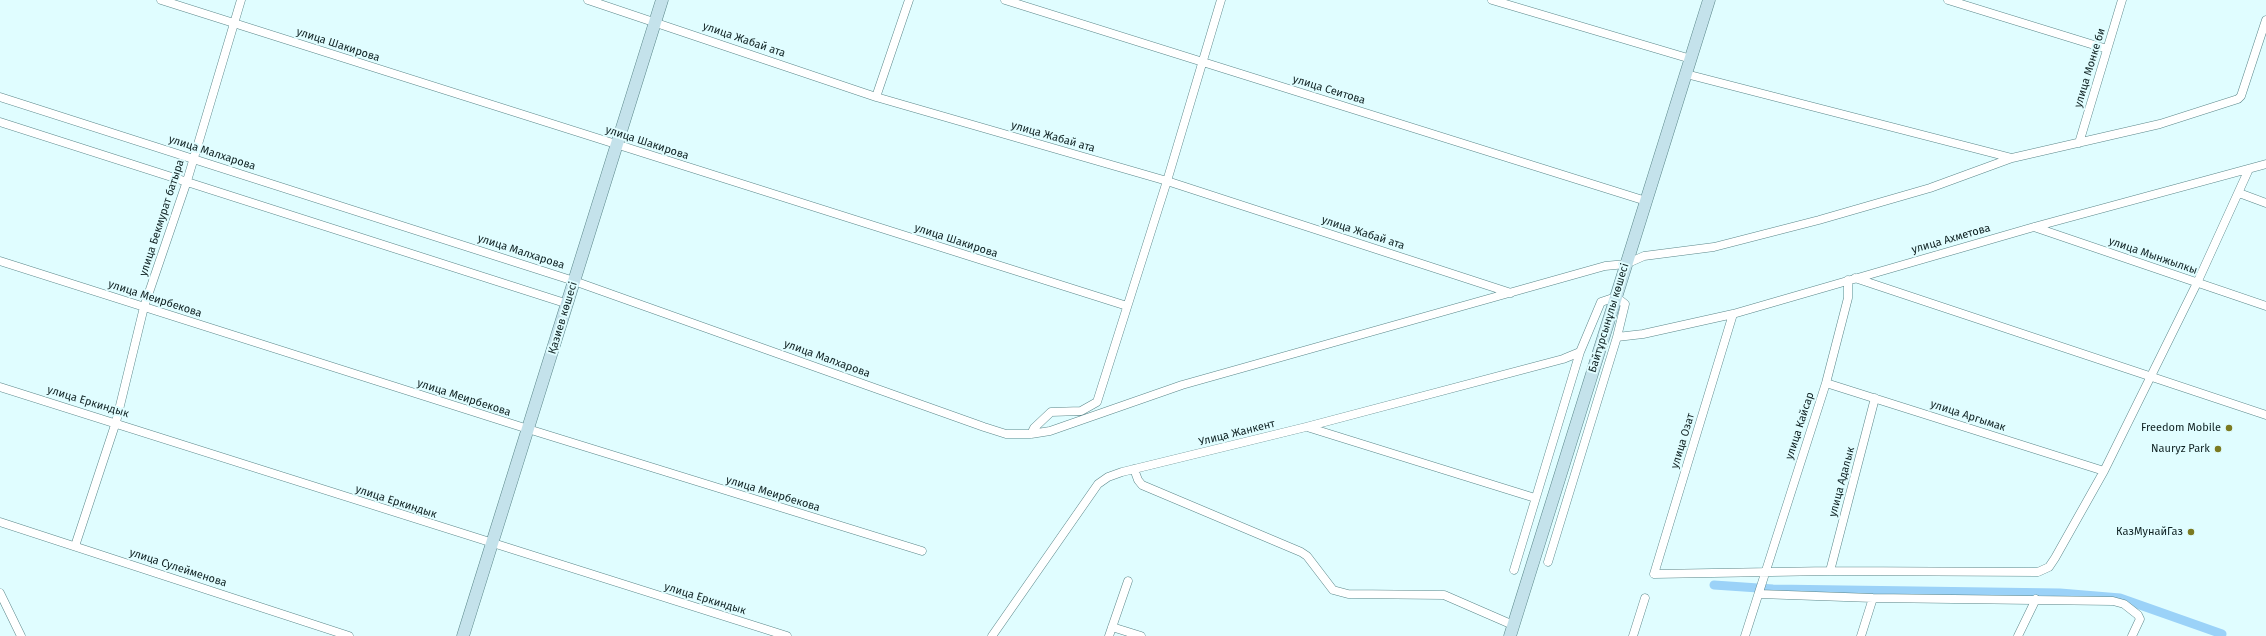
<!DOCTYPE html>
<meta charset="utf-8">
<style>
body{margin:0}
canvas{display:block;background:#e0fdff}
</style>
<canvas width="2266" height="636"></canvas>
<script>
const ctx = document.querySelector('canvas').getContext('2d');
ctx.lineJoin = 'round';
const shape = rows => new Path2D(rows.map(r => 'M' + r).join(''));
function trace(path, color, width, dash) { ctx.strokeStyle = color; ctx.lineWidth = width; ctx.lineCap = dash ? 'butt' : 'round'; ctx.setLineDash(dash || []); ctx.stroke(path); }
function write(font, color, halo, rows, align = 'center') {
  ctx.font = font + ' "Fira Sans",sans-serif'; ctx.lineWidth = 4; ctx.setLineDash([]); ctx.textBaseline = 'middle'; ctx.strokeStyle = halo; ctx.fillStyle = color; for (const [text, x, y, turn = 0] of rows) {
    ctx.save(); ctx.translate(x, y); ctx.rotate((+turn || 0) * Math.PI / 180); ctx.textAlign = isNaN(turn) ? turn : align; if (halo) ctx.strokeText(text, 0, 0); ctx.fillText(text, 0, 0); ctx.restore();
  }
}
const canal = shape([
 [1714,585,1773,589,2060,593,2120,598,2222,634,2221,636]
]);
const street = shape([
 [161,0,1127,306],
 [588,0,876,97,1167,181,1511,293],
 [1005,0,1646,201],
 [1492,0,1691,59],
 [1948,0,2107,49],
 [1686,74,2012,158],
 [0,97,574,281,984,427,1006,434,1031,434,1050,431,1182,385,1605,266,1626,264,1644,256,1714,247,1819,220,1930,188,2012,158,2160,124,2238,99,2241,96,2266,20],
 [876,97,909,0],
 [0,122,568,304],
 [2079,143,2122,0],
 [2239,193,2266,203],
 [2034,227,2266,306],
 [0,261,528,429,922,551],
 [1855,278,2266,415],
 [1733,314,1654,574,1830,571,2038,572,2049,567,2055,558,2104,471,2197,283,2249,169],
 [1580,352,1601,302,1616,297,1625,304,1617,337],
 [1826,383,2104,471],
 [0,387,787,636],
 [1307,427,1535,498],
 [1031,434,1034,428,1051,412,1081,411,1097,402,1167,181,1221,0],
 [1134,469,1138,480,1142,485,1301,552,1307,556,1333,590,1348,594,1444,595,1513,625],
 [0,522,349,636],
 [75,546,116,422,144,307,187,181,241,0],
 [1548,562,1617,337,1643,334,1733,314,2034,227,2266,164],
 [1830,571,1875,398],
 [0,593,21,636],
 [1759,594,1873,598,2113,601,2124,604,2138,615,2140,619,2132,636],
 [1112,627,1141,636],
 [992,636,1098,484,1108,477,1122,472,1306,427,1563,359,1580,352,1514,570],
 [1109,636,1128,581],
 [1633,636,1645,598],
 [1745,636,1826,383,1848,298,1848,280],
 [1861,636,1873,598],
 [2018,636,2036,599]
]);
const secondary = shape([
 [463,636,662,0],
 [1510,636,1709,0]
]);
const markers = [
 [2229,428,4,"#7b7a21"],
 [2218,449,4,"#7b7a21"],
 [2191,532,4,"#7b7a21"]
];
const streetNames = [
 ["улица Жабай ата",744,40,19],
 ["улица Шакирова",338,45,18],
 ["улица Монке би",2090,68,-73],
 ["улица Сеитова",1329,90,17],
 ["улица Жабай ата",1053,137,16],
 ["улица Шакирова",647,143,18],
 ["улица Малхарова",212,153,18],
 ["улица Бекмурат батыра",162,218,-72],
 ["улица Жабай ата",1363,233,18],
 ["улица Ахметова",1951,239,-16],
 ["улица Шакирова",956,241,18],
 ["улица Малхарова",521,252,18],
 ["улица Мынжылкы",2153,256,19],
 ["улица Меирбекова",155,299,18],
 ["Қазиев көшесі",563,318,-73],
 ["Байтұрсынұлы көшесі",1609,318,-73],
 ["улица Малхарова",827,359,20],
 ["улица Меирбекова",464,398,18],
 ["улица Еркиндык",88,402,17],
 ["улица Аргымак",1968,416,18],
 ["улица Кайсар",1800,426,-72],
 ["Улица Жанкент",1237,433,-14],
 ["улица Озат",1683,441,-73],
 ["улица Адалык",1842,482,-75],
 ["улица Меирбекова",773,494,17],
 ["улица Еркиндык",396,502,18],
 ["улица Сулейменова",178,568,18],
 ["улица Еркиндык",705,599,17]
];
const poiNames = [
 ["Freedom Mobile",2221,428],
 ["Nauryz Park",2210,449],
 ["КазМунайГаз",2183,532]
];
trace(canal, '#9bd2f8', 9);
trace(street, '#5b878a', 9);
trace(secondary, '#5b878a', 13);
trace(street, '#fff', 8);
trace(secondary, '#c4e2eb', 12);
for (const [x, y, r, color] of markers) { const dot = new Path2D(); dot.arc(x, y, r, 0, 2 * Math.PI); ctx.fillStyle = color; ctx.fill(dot); trace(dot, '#e0fdff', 1.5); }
write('11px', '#0f2122', '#e0fdff', streetNames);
write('11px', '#0f2122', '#e0fdff', poiNames, 'right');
</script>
